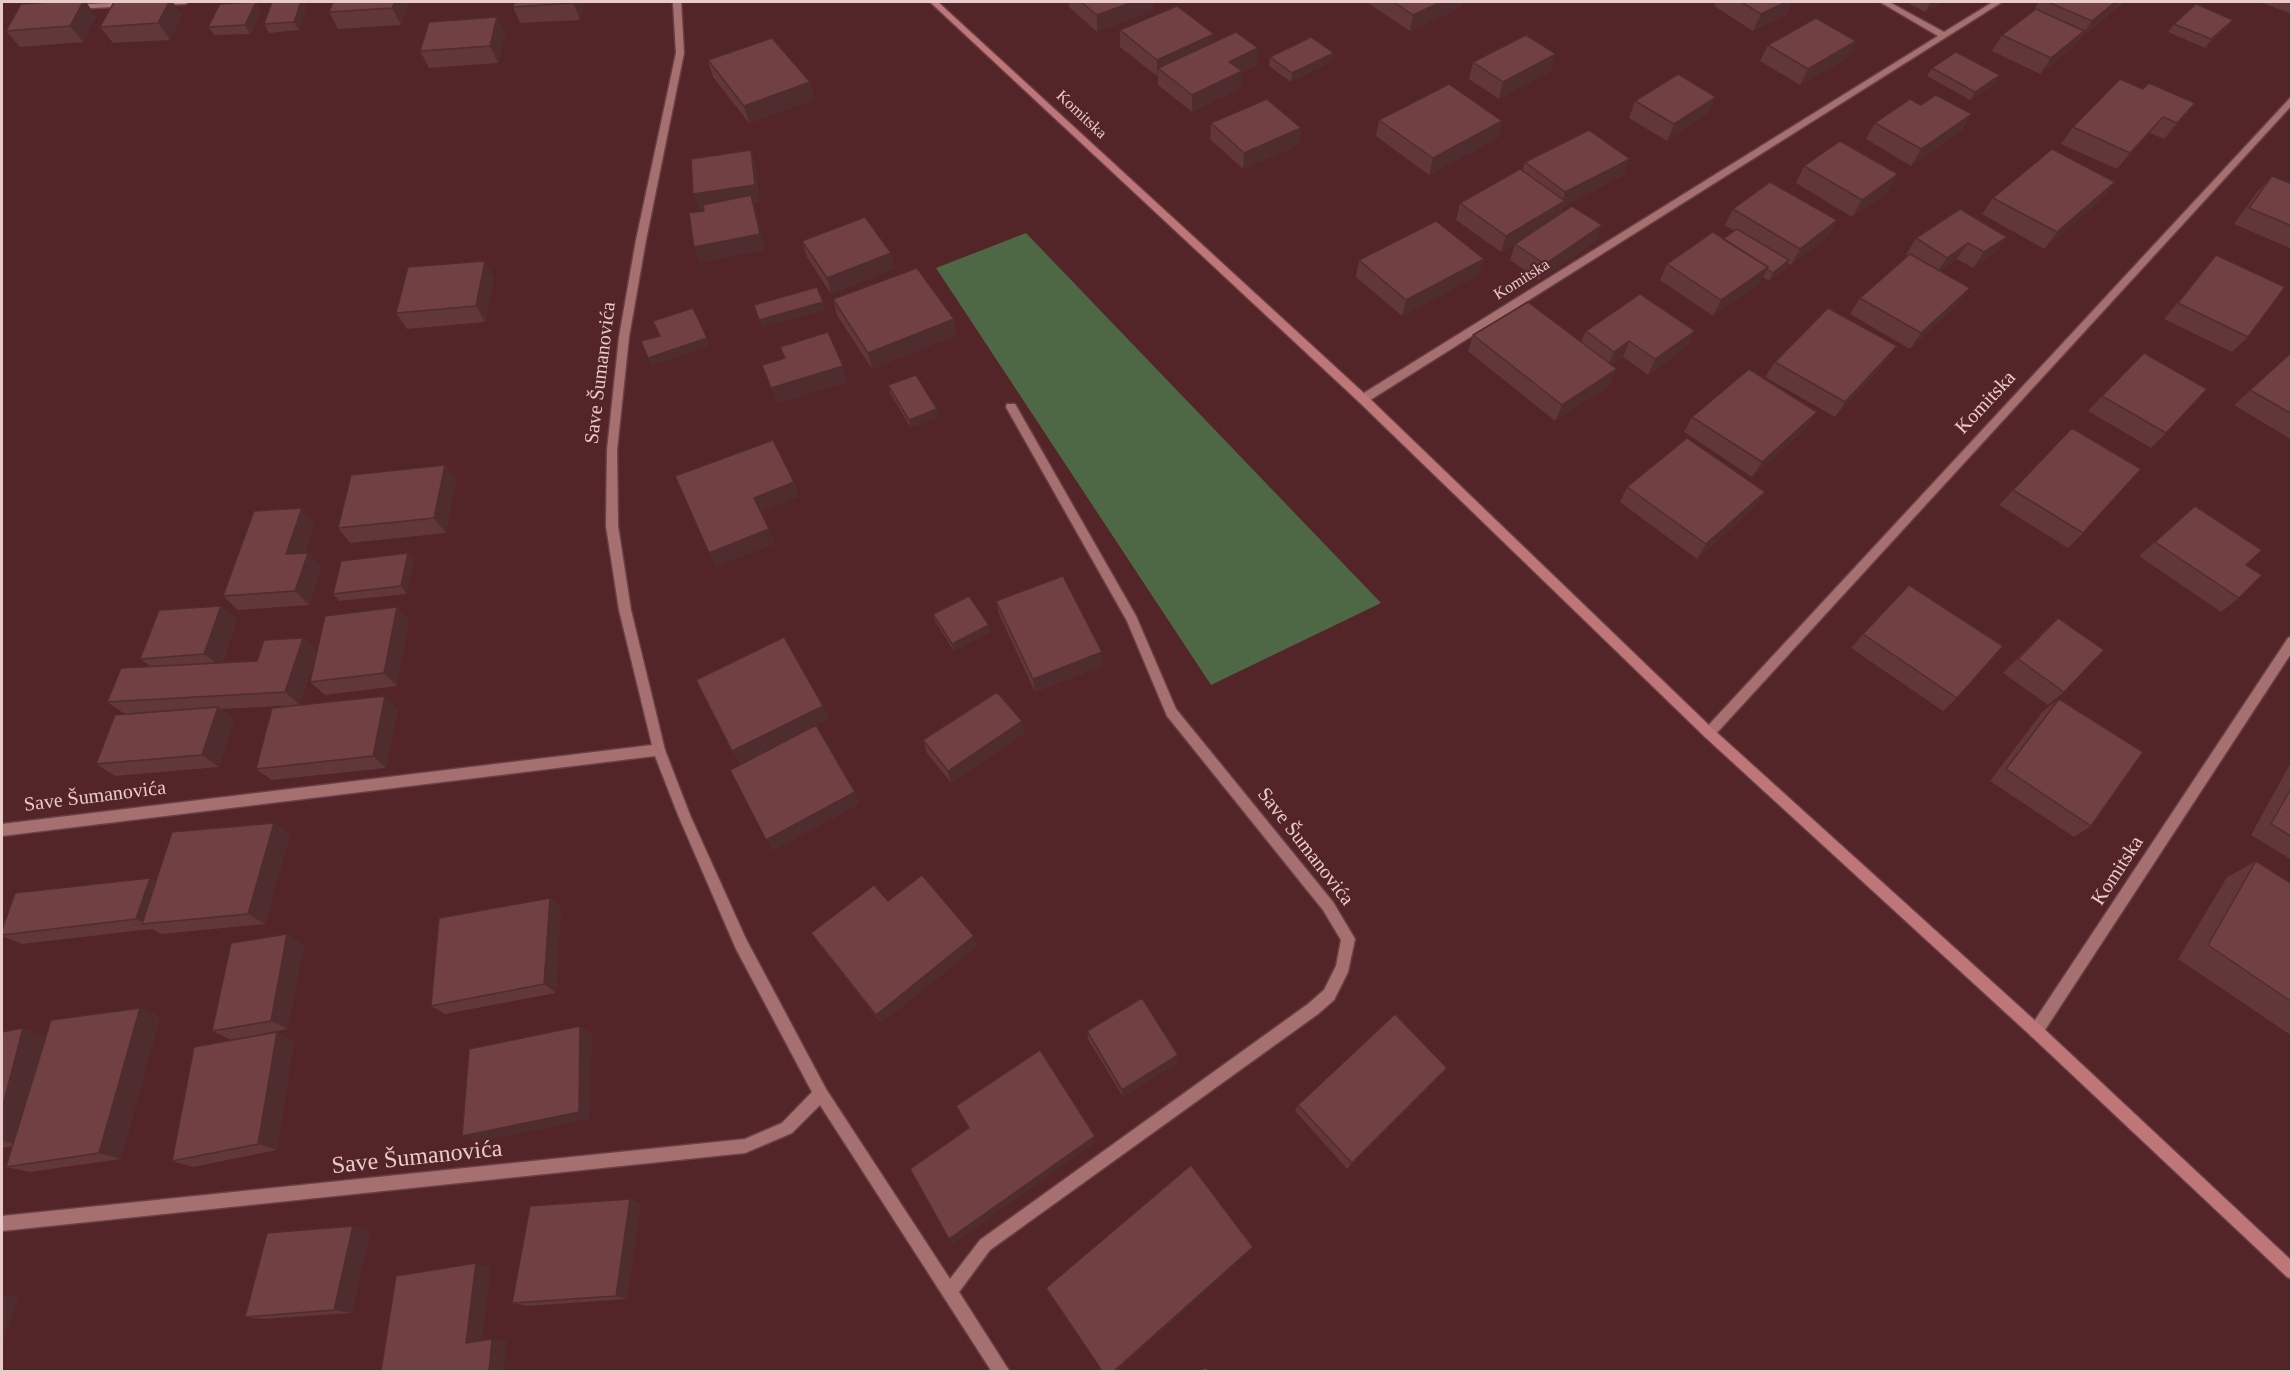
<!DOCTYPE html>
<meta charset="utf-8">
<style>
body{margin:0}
#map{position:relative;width:2293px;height:1373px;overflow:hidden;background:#532428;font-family:"Times New Roman",serif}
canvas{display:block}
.frame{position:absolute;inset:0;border:3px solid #eacbcc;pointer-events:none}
</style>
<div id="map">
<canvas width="2293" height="1373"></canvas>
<div class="frame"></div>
</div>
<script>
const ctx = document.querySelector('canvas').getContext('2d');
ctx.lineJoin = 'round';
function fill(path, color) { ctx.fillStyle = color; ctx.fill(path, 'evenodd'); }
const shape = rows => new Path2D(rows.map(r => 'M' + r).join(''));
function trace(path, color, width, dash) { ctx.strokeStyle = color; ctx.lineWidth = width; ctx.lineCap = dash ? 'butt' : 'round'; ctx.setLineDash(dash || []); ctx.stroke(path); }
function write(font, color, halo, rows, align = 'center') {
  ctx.font = font + ' "Times New Roman",serif'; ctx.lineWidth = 4.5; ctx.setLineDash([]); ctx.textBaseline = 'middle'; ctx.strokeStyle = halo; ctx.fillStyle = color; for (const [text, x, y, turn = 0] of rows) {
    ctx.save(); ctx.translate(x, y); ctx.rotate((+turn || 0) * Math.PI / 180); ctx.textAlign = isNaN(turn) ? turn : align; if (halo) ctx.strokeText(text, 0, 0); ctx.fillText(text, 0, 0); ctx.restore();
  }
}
const green = shape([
 [1026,233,1381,603,1211,685,936,268]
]);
const street = shape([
 [128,2,131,2,131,6,73,9,69,7,73,5,128,2],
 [154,2,189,2,185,4,157,5,154,5,154,2],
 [673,2,681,2,684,53,646,240,629,337,617,450,618,526,631,610,665,750,690,815,746,939,826,1089,950,1279,980,1240,1308,1004,1324,990,1336,966,1341,940,1323,910,1167,716,1127,621,1006,407,1007,404,1015,404,1136,616,1176,709,1333,902,1355,939,1348,972,1334,1000,1318,1014,990,1250,959,1292,1010,1372,992,1372,820,1105,792,1133,745,1153,2,1231,2,1216,745,1139,782,1123,812,1092,736,949,678,815,655,756,2,836,2,824,652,745,619,610,606,526,607,450,619,337,636,240,676,53,673,2],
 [1880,2,1889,2,1944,32,1993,2,2002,2,1367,402,1359,402,1358,399,1359,396,1938,36,1880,2],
 [2292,96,2292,105,1713,737,1709,738,1705,737,1703,733,1705,729,2292,96],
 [2292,636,2292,652,2041,1036,2036,1038,2031,1036,2029,1031,2031,1026,2288,638,2292,636]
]);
const secondary = shape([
 [930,2,938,2,1367,396,1713,729,2041,1026,2292,1261,2292,1279,2287,1277,2031,1036,1705,737,1359,402,930,2]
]);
const wall = shape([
 [256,2,261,11,250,34,214,35,208,27],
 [272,2,304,2,307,8,299,30,269,33,264,24],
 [333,2,409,2,401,25,338,29,329,12],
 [514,2,584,2,580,20,520,23,513,7],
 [1068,2,1154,2,1154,10,1097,32,1069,7],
 [1716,2,1792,2,1786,15,1753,31,1714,6],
 [1906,2,1943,2,1925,12],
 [2039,2,2122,2,2121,4,2080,38,2073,47,2040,74,1992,51,2002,35,2033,11],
 [2260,2,2292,2,2292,14],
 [1368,3,1368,2,1462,2,1461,7,1410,31],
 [182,15,170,40,113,43,100,27],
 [96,16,83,42,20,47,6,31],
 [497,17,505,34,498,63,429,68,420,51],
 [2174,24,2226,28,2205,48,2168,32],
 [1120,30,1258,48,1257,65,1242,72,1241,88,1192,112,1158,85,1158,76,1157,76,1120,47],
 [1856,41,1848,58,1800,85,1760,61,1768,45],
 [1334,53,1332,61,1291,82,1269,66,1270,57],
 [708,60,810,82,815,99,749,123,713,77],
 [1473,62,1551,71,1499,99,1469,79],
 [1932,68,2000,75,1995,84,1970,100,1927,76],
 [2143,89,2195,103,2182,120,2164,139,2150,133,2117,169,2061,144,2073,127],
 [1635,101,1709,113,1667,141,1629,118],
 [1379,120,1502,121,1498,138,1429,175,1376,136],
 [1211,123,1301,128,1299,145,1243,169,1210,139],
 [1875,123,1962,131,1911,166,1866,139],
 [1525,162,1624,175,1563,207,1561,214,1596,241,1539,280,1510,260,1515,244,1519,242,1501,252,1456,220,1460,203,1522,171],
 [1804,166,1889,191,1852,217,1796,183],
 [2272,176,2292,184,2292,249,2234,224,2257,192],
 [2115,182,2103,198,2044,249,1982,214,1993,198],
 [1733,209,1837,220,1828,236,1791,265,1788,263,1785,269,1769,281,1763,277,1760,284,1713,316,1660,280,1667,264,1723,239,1734,231,1725,225],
 [2007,237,1995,253,1973,268,1957,259,1940,271,1958,304,1910,349,1850,314,1860,298,1908,256,1906,255,1916,238],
 [802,241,891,253,894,269,831,294,807,257],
 [2216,255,2248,337,2232,352,2164,319,2202,272],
 [1359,260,1479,275,1402,316,1356,277],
 [494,277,485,322,407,329,396,313],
 [833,299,957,335,872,369,837,315],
 [1586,331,1695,331,1687,346,1648,375,1623,357,1611,365,1610,385,1555,421,1468,351,1473,335,1581,342],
 [2292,352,2292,440,2234,405],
 [1886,361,1835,417,1765,377,1775,362],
 [888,385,937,409,939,417,911,428,890,393],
 [2102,396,2166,433,2151,448,2088,411],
 [1692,417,1807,427,1752,477,1684,432],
 [445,465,456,480,446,533,350,543,338,528],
 [1627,487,1765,492,1755,507,1697,559,1620,502],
 [2013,490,2083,533,2068,548,1999,505],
 [2195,506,2246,565,2239,598,2221,612,2139,556],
 [315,522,305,553,308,553,321,567,309,605,238,610,223,596],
 [408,553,414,560,407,594,339,601,333,594],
 [996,601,1102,652,1103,666,1035,692,999,614],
 [221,606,237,619,222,663,257,661,303,638,317,651,300,705,221,709,234,720,219,767,115,776,96,764,125,714,107,702,150,666,140,659],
 [397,607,409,621,397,686,325,695,310,682],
 [933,614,990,632,954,651,935,621],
 [2058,618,2064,692,2048,705,2003,673,2043,632],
 [1863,634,1957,698,1943,711,1851,648],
 [2059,699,2091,826,2074,837,1990,781,2043,711],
 [398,709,386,768,272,780,256,769],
 [1022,721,1024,733,951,783,927,753,923,740],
 [2292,763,2292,860,2251,835,2290,764],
 [274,823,290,834,265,924,161,934,152,929,22,944,2,936,2,930,150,878,156,882],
 [2256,861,2292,884,2292,1036,2178,959,2227,877],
 [550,898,561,908,556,993,445,1014,431,1006],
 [888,901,977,946,881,1023,818,943,811,933],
 [304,944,288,1029,231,1040,212,1031],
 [140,1008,160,1017,121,1159,30,1172,6,1167,12,1146,2,1148,2,1032,23,1028,46,1037,42,1049],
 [1087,1031,1177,1063,1123,1097,1088,1039],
 [294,1040,277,1150,193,1167,172,1161],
 [1447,1068,1441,1075,1347,1169,1295,1111,1298,1105],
 [630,1199,641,1204,627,1299,527,1306,512,1303],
 [353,1226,370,1231,352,1313,265,1319,245,1317]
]);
const shadedWall = shape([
 [83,2,86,2,96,16,83,42,70,26],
 [169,2,173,2,182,15,170,40,158,23],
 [256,2,261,11,250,34,245,25],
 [301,2,304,2,307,8,299,30,294,22],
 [395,2,409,2,401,25,392,8],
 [574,2,584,2,580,20,573,3],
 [1133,2,1154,2,1154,10,1097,32,1097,15],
 [1441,2,1462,2,1461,7,1410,31,1413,15],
 [1786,2,1792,2,1786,15,1753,31,1761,14],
 [1931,2,1943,2,1925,12],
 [2115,2,2122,2,2080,38,2092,21],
 [497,17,505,34,498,63,490,46],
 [2233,20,2226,28,2205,48,2211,39],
 [2084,31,2073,47,2040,74,2051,58],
 [1214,34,1213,51,1158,68,1158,76,1157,76,1157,60],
 [1856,41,1848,58,1800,85,1808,69],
 [1258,48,1257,65,1242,72,1241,88,1192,112,1192,95,1229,62],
 [1334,53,1332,61,1291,82,1292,73],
 [1556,54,1551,71,1499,99,1503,82],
 [2000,75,1995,84,1970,100,1975,92],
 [810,82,815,99,749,123,744,106],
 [1716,97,1709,113,1667,141,1674,124],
 [2195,103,2182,120,2164,139,2177,123],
 [1972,114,1962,131,1911,166,1921,149],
 [2163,117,2150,133,2117,169,2130,153],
 [1502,121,1498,138,1429,175,1433,158],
 [1301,128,1299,145,1243,169,1244,153],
 [751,150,756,166,760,202,754,203,757,212,765,250,700,263,694,247,753,203,699,211,693,194],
 [1630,159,1624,175,1563,207,1560,217,1501,252,1506,236,1562,203,1565,192],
 [1898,174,1889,191,1852,217,1862,200],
 [2115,182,2103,198,2044,249,2057,232],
 [1837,220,1828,236,1791,265,1800,249],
 [1602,225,1596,241,1539,280,1545,264],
 [2007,237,1995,253,1973,268,1984,252],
 [1968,243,1957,259,1936,274,1947,258],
 [891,253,894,269,831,294,827,278],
 [1484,259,1479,275,1402,316,1406,300],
 [1789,260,1785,269,1769,281,1773,273],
 [485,261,494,277,485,322,476,306],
 [1768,267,1760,284,1713,316,1721,300],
 [1970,288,1958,304,1910,349,1921,333],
 [823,302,825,310,762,328,759,320],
 [954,319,957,335,872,369,868,353],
 [1695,331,1687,346,1648,375,1655,359],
 [707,338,710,346,651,366,648,358],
 [1629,341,1623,357,1607,367,1614,352],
 [1897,346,1886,361,1835,417,1845,402],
 [843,366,848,382,776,404,771,388],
 [1617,369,1610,385,1555,421,1562,405],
 [937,409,939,417,911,428,909,420],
 [1817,412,1807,427,1752,477,1762,462],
 [445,465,456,480,446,533,434,518],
 [794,482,799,497,760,512,754,498],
 [1765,492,1755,507,1697,559,1706,544],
 [302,508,315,522,300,569,286,554],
 [769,529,775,544,716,567,709,553],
 [308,553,321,567,309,605,295,591],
 [408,553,414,560,407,594,401,586],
 [221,606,237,619,220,667,204,654],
 [397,607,409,621,397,686,384,673],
 [989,625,990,632,954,651,952,644],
 [303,638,317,651,300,705,285,692],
 [1102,652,1103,666,1035,692,1033,679],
 [385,696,398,709,386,768,373,756],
 [823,706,829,719,740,764,732,751],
 [218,707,234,720,219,767,202,755],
 [1022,721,1024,733,951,783,948,771],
 [855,792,860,804,773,851,766,840],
 [274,823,290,834,265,924,248,914],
 [150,878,168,889,146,924,136,919],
 [550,898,561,908,556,993,544,984],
 [287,934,304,944,288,1029,271,1021],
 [974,936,977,946,881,1023,876,1015],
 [140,1008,160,1017,121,1159,99,1153],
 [580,1026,592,1034,590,1119,477,1142,462,1136],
 [23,1028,46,1037,18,1145,2,1141,2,1109],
 [277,1032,294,1040,277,1150,258,1144],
 [1178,1055,1177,1063,1123,1097,1122,1090],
 [1447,1068,1441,1075,1347,1169,1352,1163],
 [1095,1136,1096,1142,953,1244,949,1239],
 [630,1199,641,1204,627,1299,616,1296],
 [353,1226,370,1231,352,1313,334,1310],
 [1253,1247,1249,1253,1117,1371,1114,1371],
 [476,1263,491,1267,482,1345,466,1343],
 [2,1295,19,1297,2,1347],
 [492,1339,507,1341,504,1371,489,1371],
 [358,1370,376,1371,358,1371]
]);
const building = shape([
 [52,2,83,2,70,26,6,31,21,4,52,2],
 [114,2,169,2,158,23,100,27,114,2],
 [256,2,245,25,208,27,220,4,256,2],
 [272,2,301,2,294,22,264,24,272,2],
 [333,2,395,2,392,8,329,12,333,2],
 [514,2,574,2,573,3,513,7,514,2],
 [1081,2,1133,2,1097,15,1081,2],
 [1394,2,1441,2,1413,15,1394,2],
 [1741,2,1786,2,1761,14,1741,2],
 [2048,2,2115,2,2092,21,2048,2],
 [2196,4,2233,20,2211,39,2174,24,2196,4],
 [1177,6,1214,34,1157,60,1120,30,1177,6],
 [2036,9,2084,31,2051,58,2002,35,2036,9],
 [497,17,490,46,420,51,429,22,497,17],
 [1816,18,1856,41,1808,69,1768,45,1816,18],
 [1236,32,1258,48,1229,62,1242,71,1192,95,1158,68,1236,32],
 [1526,35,1556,54,1503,82,1473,62,1526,35],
 [1311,37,1334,53,1292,73,1270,57,1311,37],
 [772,38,810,82,744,106,708,60,772,38],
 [1956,52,2000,75,1975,92,1932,68,1956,52],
 [1678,74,1716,97,1674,124,1635,101,1678,74],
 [2120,79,2143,89,2149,83,2195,103,2177,123,2163,117,2130,153,2073,127,2120,79],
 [1449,84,1502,121,1433,158,1379,120,1449,84],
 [1936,95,1972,114,1921,149,1875,123,1910,99,1921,105,1936,95],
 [1267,99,1301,128,1244,153,1211,123,1267,99],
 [1589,130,1630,159,1565,192,1525,162,1589,130],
 [1840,141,1898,174,1862,200,1804,166,1840,141],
 [2052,149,2115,182,2057,232,1993,198,2052,149],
 [751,150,755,185,693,194,691,159,751,150],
 [1520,169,1565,201,1506,236,1460,203,1520,169],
 [2272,176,2292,184,2292,226,2249,208,2272,176],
 [1770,182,1837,220,1800,249,1733,209,1770,182],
 [751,195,760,234,694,247,689,213,704,211,703,205,751,195],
 [1572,206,1602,225,1545,264,1515,244,1572,206],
 [1960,209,2007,237,1984,252,1968,243,1947,258,1916,238,1960,209],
 [865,217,891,253,827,278,802,241,865,217],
 [1436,221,1484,259,1406,300,1359,260,1436,221],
 [1737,229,1789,260,1773,273,1767,269,1768,267,1723,239,1737,229],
 [1713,232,1768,267,1721,300,1667,264,1713,232],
 [1910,254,1970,288,1921,333,1860,298,1910,254],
 [2216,255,2285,287,2248,337,2178,303,2216,255],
 [485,261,476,306,396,313,408,267,485,261],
 [917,268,954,319,868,353,833,299,917,268],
 [817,287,823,302,759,320,754,305,817,287],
 [1640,294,1695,331,1655,359,1629,341,1614,352,1586,331,1640,294],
 [1528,302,1617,369,1562,405,1473,335,1528,302],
 [693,308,707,338,648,358,641,341,660,336,653,321,693,308],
 [1828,308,1897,346,1845,402,1775,362,1828,308],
 [828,332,843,366,771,388,762,365,785,358,780,347,828,332],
 [2292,352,2292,414,2250,390,2292,352],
 [2144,353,2207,389,2166,433,2102,396,2144,353],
 [1749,369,1817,412,1762,462,1692,417,1749,369],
 [916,375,937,409,909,420,888,385,916,375],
 [2072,428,2141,469,2083,533,2013,490,2072,428],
 [1687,438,1765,492,1706,544,1627,487,1687,438],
 [773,440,794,482,754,498,769,529,709,553,675,476,773,440],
 [445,465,434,518,338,528,351,475,445,465],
 [2195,506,2262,550,2246,565,2262,575,2239,598,2155,542,2195,506],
 [302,508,286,554,308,553,295,591,223,596,254,511,302,508],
 [408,553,401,586,333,594,341,561,408,553],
 [1063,576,1102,652,1033,679,996,601,1063,576],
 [1909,585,2003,646,1957,698,1863,634,1909,585],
 [969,596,989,625,952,644,933,614,969,596],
 [221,606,204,654,140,659,159,610,221,606],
 [397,607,384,673,310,682,325,616,397,607],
 [2058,618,2104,650,2064,692,2018,659,2058,618],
 [784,637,823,706,732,751,696,680,784,637],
 [303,638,285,692,107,702,121,668,257,661,264,640,303,638],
 [997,692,1022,721,948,771,923,740,997,692],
 [385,696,373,756,256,769,272,708,385,696],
 [2059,699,2143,752,2091,826,2006,769,2059,699],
 [218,707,202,755,96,764,115,715,218,707],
 [816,725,855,792,766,840,730,770,816,725],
 [2292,787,2292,837,2271,824,2292,787],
 [274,823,248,914,142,924,172,832,274,823],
 [2256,861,2292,884,2292,1002,2208,945,2256,861],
 [922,875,974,936,876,1015,811,933,874,885,888,901,922,875],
 [150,878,136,919,2,935,2,930,15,893,150,878],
 [550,898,544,984,431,1006,439,918,550,898],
 [287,934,271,1021,212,1031,231,943,287,934],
 [1142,998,1178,1055,1122,1090,1087,1031,1142,998],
 [140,1008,99,1153,6,1167,51,1020,140,1008],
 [1395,1014,1447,1068,1352,1163,1298,1105,1395,1014],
 [580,1026,579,1112,462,1136,469,1049,580,1026],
 [23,1028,2,1109,2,1032,23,1028],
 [277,1032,258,1144,172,1161,194,1047,277,1032],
 [1040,1050,1095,1136,949,1239,910,1169,969,1128,956,1106,1040,1050],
 [1191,1165,1253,1247,1114,1371,1102,1371,1046,1288,1191,1165],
 [630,1199,616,1296,512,1303,530,1206,630,1199],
 [353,1226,334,1310,245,1317,267,1233,353,1226],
 [476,1263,466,1343,492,1339,489,1371,381,1371,396,1276,476,1263],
 [1205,1367,1209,1371,1201,1371,1205,1367]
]);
const farStreetnames = [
 ["Komitska",1081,115,43],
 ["Komitska",1522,280,-32]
];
const streetNames = [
 ["Save Šumanovića",601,373,-83],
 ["Komitska",1986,403,-47],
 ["Save Šumanovića",95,797,-7],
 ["Save Šumanovića",1305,847,52],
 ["Komitska",2118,871,-57]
];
const nearStreetnames = [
 ["Save Šumanovića",417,1158,-6]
];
fill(green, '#4e6744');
trace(street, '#684045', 3);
trace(secondary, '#684045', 3);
fill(street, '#a67071');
fill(secondary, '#bf7679');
fill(wall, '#613739');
fill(shadedWall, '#4f2d2e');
fill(building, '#714042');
trace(building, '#4f2d2e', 1.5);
write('16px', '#eacbcc', '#532428', farStreetnames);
write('20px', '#eacbcc', '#532428', streetNames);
write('24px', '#eacbcc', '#532428', nearStreetnames);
</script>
